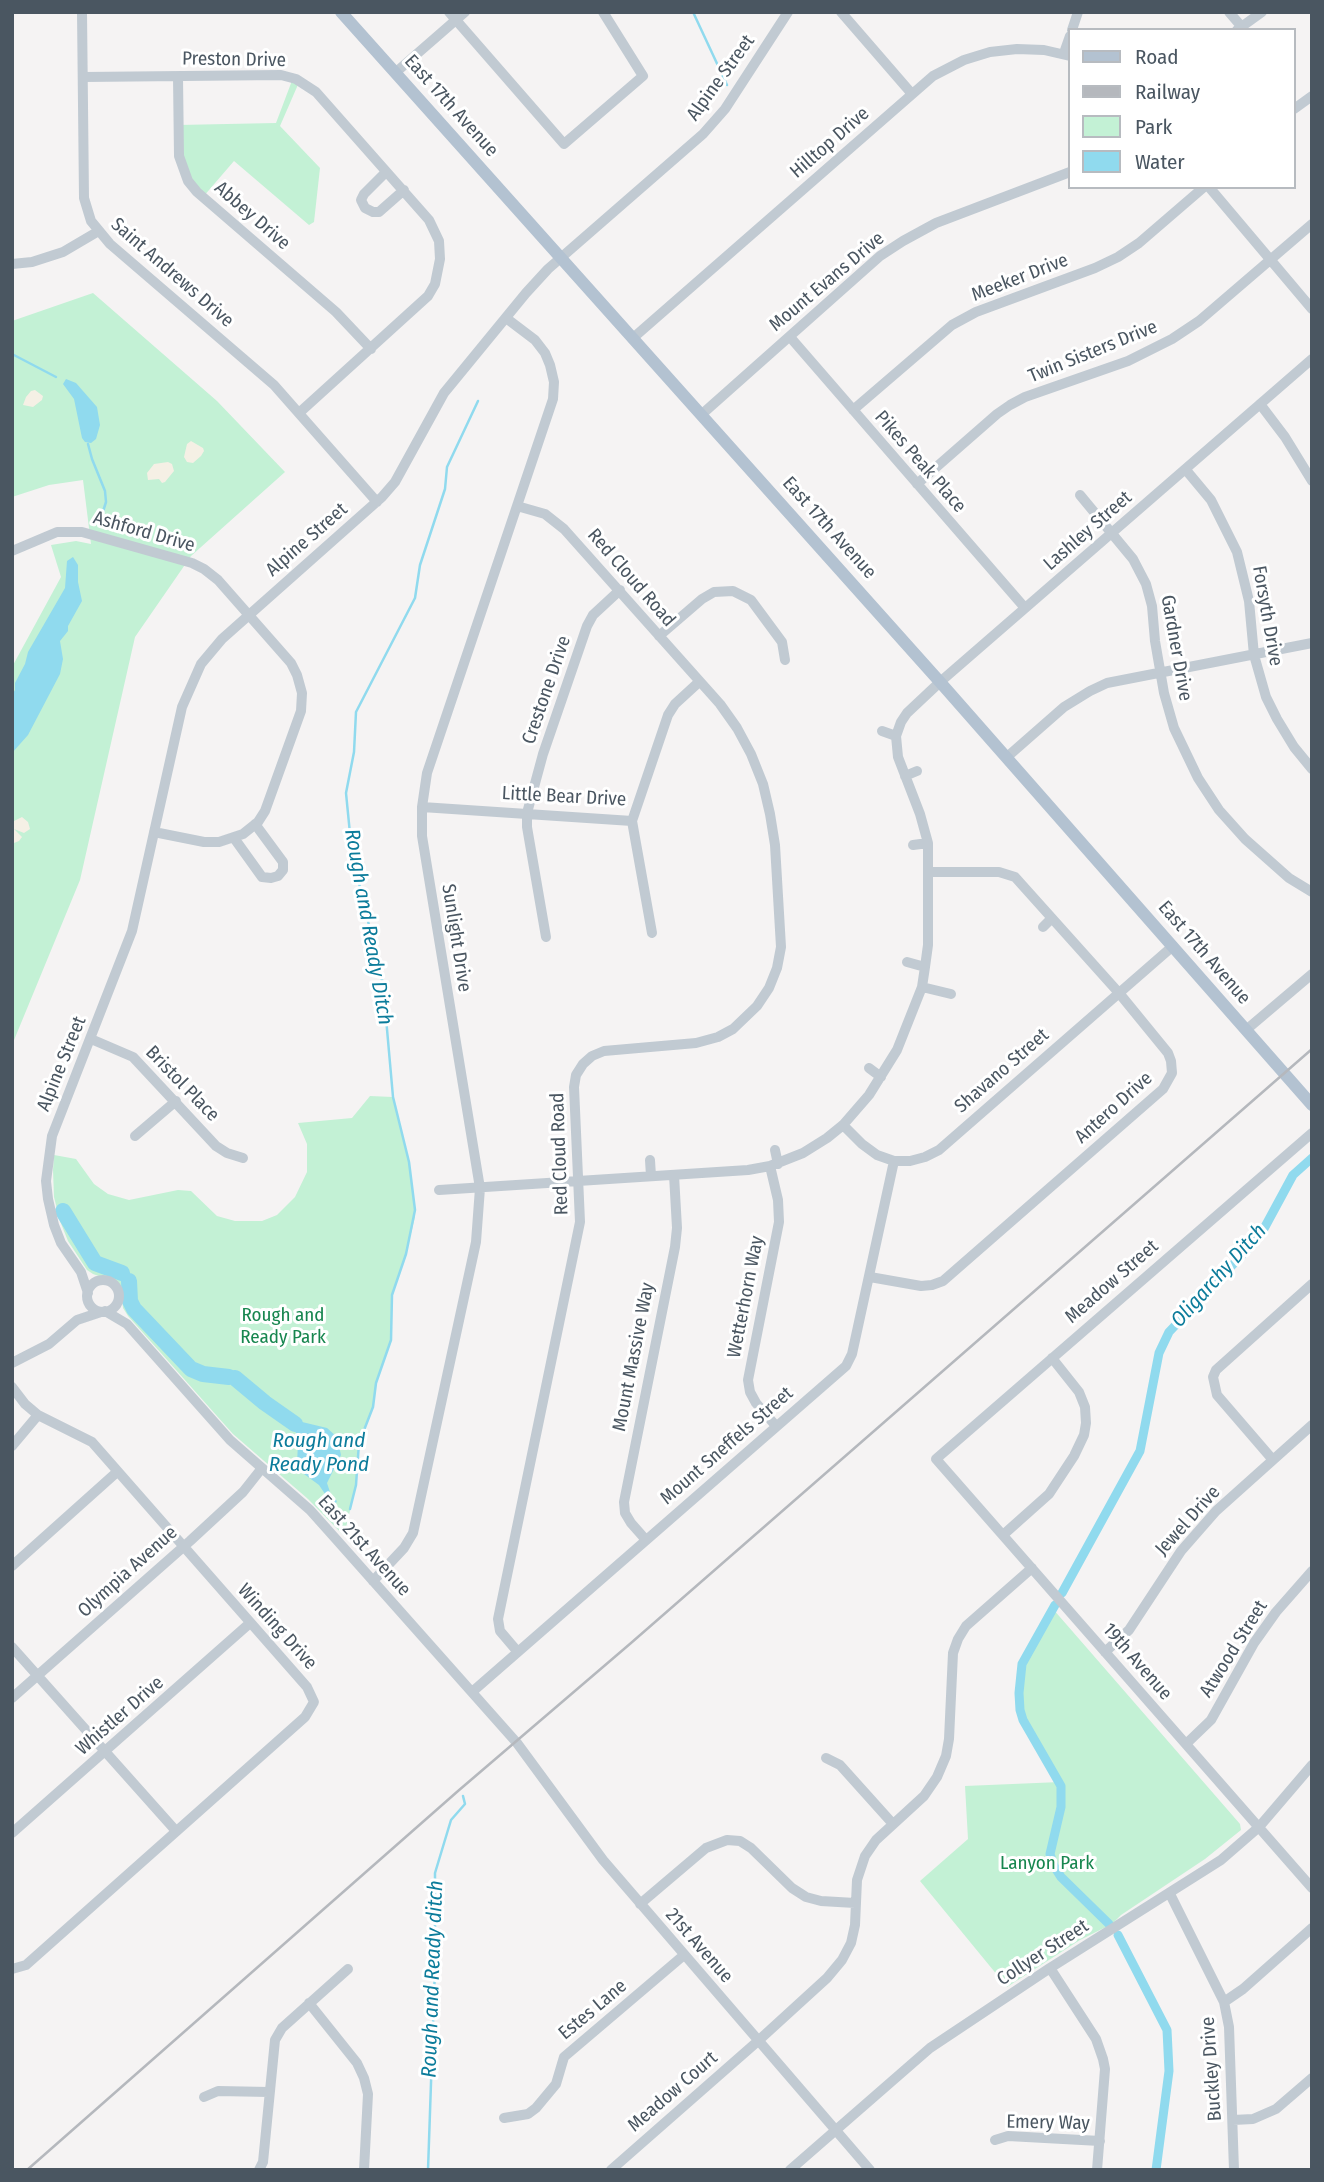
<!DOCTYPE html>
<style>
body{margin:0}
#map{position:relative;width:1324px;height:2182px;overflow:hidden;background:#f5f3f3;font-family:"Fira Sans Condensed",sans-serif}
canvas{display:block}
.frame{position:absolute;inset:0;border:14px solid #4a5661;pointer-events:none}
.legend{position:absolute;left:1068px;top:28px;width:228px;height:161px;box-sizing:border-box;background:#fff;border:2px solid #b7bbc0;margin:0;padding:9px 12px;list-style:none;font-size:21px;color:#4a5661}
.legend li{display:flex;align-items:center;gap:14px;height:35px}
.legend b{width:35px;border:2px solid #b7bbc0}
</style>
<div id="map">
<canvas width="1324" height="2182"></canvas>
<div class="frame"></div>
<ul class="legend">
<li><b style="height:9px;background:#b3c2d1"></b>Road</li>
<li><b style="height:9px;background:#b5b8bd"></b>Railway</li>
<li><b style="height:19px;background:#c3f1d5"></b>Park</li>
<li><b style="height:19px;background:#90daee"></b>Water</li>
</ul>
</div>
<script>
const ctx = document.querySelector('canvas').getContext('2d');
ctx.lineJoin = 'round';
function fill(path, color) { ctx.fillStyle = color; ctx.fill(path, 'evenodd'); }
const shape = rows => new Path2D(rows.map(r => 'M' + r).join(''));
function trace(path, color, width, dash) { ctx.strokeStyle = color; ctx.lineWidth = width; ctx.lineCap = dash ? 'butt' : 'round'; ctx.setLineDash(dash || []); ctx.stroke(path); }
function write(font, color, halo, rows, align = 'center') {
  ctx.font = font + ' "Fira Sans Condensed",sans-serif'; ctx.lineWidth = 6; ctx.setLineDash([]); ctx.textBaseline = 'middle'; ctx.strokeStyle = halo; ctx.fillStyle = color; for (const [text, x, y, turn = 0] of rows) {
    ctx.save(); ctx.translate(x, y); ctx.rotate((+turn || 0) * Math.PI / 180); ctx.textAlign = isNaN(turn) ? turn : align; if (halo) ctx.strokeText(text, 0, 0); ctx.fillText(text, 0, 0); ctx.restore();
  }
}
const green = shape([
 [293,78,300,80,280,126,320,168,314,222,309,225,234,161,203,197,188,181,178,125,276,123],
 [93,293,217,401,285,472,191,556,135,637,80,880,12,1045,12,667,61,577,51,545,76,541,91,544,83,480,49,485,12,497,12,321],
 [370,1096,393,1097,409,1162,415,1217,406,1254,392,1295,391,1340,376,1383,373,1407,359,1443,356,1485,344,1536,308,1499,233,1434,128,1316,123,1308,121,1290,116,1282,93,1274,87,1270,68,1241,60,1221,54,1197,53,1170,54,1155,76,1159,94,1184,108,1194,129,1200,178,1190,191,1191,217,1216,235,1221,262,1221,277,1215,295,1197,307,1172,307,1144,298,1123,352,1118],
 [1053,1609,1240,1824,1241,1830,1205,1859,1121,1915,1112,1924,1080,1940,1007,1987,920,1881,968,1839,965,1786,1060,1782,1023,1720,1019,1693,1022,1664]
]);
const sand = shape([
 [35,390,43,396,42,400,33,407,23,405,26,397,31,391],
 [191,441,203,448,204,451,201,456,193,463,187,462,184,457,187,444],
 [168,462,172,464,174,471,165,482,162,483,159,479,148,480,147,473,154,464],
 [22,817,28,822,30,829,24,833,14,829,22,837,19,841,14,843,12,822]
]);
const water = shape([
 [66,379,76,383,97,407,100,425,96,439,91,443,85,442,82,438,74,399,63,384],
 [73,557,78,565,78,582,82,601,68,626,68,631,60,641,63,659,60,674,28,735,12,753,12,695,15,690,15,683,25,664,28,652,65,588,67,561],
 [298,1421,327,1428,337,1437,341,1455,327,1483,331,1495,337,1501,336,1503,329,1500,319,1485,304,1474,297,1465,298,1441,294,1426]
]);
const stream = shape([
 [693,12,727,85],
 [12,354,56,377],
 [88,444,92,459,105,491,106,502,100,521],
 [350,1509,356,1485,359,1443,373,1407,376,1383,391,1340,392,1295,406,1254,415,1210,409,1162,393,1097,383,984,352,854,346,793,354,752,356,712,415,598,420,565,445,489,447,467,478,401],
 [428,2170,435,1967,435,1873,451,1820,465,1804,463,1796]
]);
const canal = shape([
 [1062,1593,1140,1451,1159,1353,1169,1332,1260,1236,1293,1175,1312,1158],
 [1055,1605,1022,1664,1019,1693,1020,1710,1023,1720,1061,1786,1061,1807,1050,1854,1054,1866,1061,1877,1109,1924],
 [1118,1935,1167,2030,1169,2071,1156,2170]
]);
const river = shape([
 [63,1211,95,1263,122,1273],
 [129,1281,130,1301,134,1309,191,1369,203,1374,229,1377],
 [235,1378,265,1403,295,1424]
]);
const minor = shape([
 [82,12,84,198,91,221,110,244,274,385,377,502],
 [449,12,564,144,643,76,603,12],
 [841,12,912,94],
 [1229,12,1241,26],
 [1072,30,1078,12],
 [1237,30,1262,12],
 [1064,53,1070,36],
 [395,73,465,12],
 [84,77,281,75,296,79,316,92,429,220,439,241,440,259,435,284,428,296,299,413],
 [178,77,179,156,188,181,197,192,336,312,371,349],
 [1294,109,1312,96],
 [386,172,364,194,361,200,365,208,373,212,379,212,404,190],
 [1209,187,1312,309],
 [12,264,32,262,63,252,97,232],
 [790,337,1025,608],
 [633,338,933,76,964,60,990,52,1017,49,1044,50,1070,56],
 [1260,404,1285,437,1312,481],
 [853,410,952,325,976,312,1095,268,1118,257,1139,243,1204,187],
 [701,415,880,256,903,241,936,223,1070,172],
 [1186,470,1211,500,1237,552,1249,601,1254,655,1266,697,1277,719,1294,747,1312,769],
 [917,484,997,414,1010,405,1025,397,1128,361,1172,339,1199,321,1312,224],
 [1080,495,1133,559,1146,584,1152,606,1155,641,1164,693,1174,728,1198,778,1219,810,1245,839,1289,878,1312,892],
 [12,551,57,532,82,532,192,563,204,569,218,580,291,663,297,675,302,693,301,711,265,811,258,822,243,834,219,842,204,842,154,832],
 [659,636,702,599,714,592,733,591,751,600,782,642,785,660],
 [882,731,896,736],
 [1007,757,1064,707,1090,691,1107,683,1312,643],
 [905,776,917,771],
 [422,807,632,821],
 [234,838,262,877,271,878,278,876,283,870,283,862,255,824],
 [913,845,928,843],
 [1043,927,1051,919],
 [652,933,632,821,668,715,675,704,699,682],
 [546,937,527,827,527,813,543,754,587,626,593,615,620,590],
 [907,962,925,967],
 [922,987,951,994],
 [1246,1030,1312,974],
 [91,1039,133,1057,216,1146,227,1153,243,1158],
 [869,1068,881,1077],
 [843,1125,862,1144,877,1155,894,1161,910,1161,925,1157,939,1150,1173,946],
 [1312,1133,936,1459,1312,1888],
 [135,1136,176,1101],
 [775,1150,778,1164],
 [650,1160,651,1176],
 [770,1166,778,1200,779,1222,748,1380,750,1392,756,1403,776,1426],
 [439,1190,748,1170,770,1166,803,1153,827,1138,843,1125,869,1095,897,1050,922,987,925,967,928,945,928,843,920,814,898,757,896,736,901,722,907,713,940,682,1312,359],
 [870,1277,921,1286,932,1285,943,1281,1163,1089,1172,1073,1171,1061,1168,1053,1119,993,1015,877,999,872,929,872],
 '87 1296a16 16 0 1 1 32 0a16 16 0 1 1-32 0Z',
 [88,1293,81,1272,61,1243,54,1225,48,1199,46,1181,52,1136,132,931,182,707,201,664,222,639,382,497,395,482,444,393,526,293,548,269,703,134,725,109,788,12],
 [105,1311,127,1324,230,1440,310,1510,335,1538,517,1743,603,1860,870,2170],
 [12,1363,49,1344,77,1320,101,1312],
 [12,1387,25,1404,38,1415,92,1442,307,1687,314,1702,305,1717,26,1965,12,1969],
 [12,1446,38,1415],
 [1273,1460,1217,1395,1213,1377,1216,1370,1312,1284],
 [1003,1535,1049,1494,1074,1456,1084,1435,1086,1423,1085,1407,1079,1392,1052,1358],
 [646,1540,631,1523,625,1513,624,1502,675,1247,677,1228,674,1175],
 [12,1566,117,1472],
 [373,1581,404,1548,413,1533,476,1242,480,1188,422,836,422,807,427,773,553,399,554,382,550,365,545,353,535,340,506,318],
 [12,1647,176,1831],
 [517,1651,500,1631,498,1619,580,1222,574,1087,576,1075,583,1064,592,1056,604,1051,696,1043,718,1037,733,1029,757,1006,769,988,777,968,781,947,775,845,770,814,763,784,751,754,737,728,720,704,564,529,545,514,517,506],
 [1105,1652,1129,1630,1181,1551,1216,1511,1312,1425],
 [472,1692,846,1366,852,1354,894,1161],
 [12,1698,190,1541,243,1492,262,1468],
 [1186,1744,1211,1720,1254,1643,1276,1612,1312,1571],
 [826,1758,840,1765,893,1824],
 [12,1833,250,1623],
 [1170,1894,1224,2002,1229,2027,1234,2170],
 [640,1904,706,1848,727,1840,740,1841,751,1848,792,1888,806,1897,821,1901,855,1903],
 [1050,1968,1096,2039,1103,2059,1105,2069,1097,2170],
 [1224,2002,1243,1989,1312,1928],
 [309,2003,357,2063,364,2078,368,2094,364,2170],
 [204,2097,218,2091,269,2092],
 [504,2118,528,2114,536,2108,556,2084,564,2057,684,1955],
 [1233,2120,1253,2119,1276,2109,1312,2078],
 [995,2140,1008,2136,1100,2141],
 [259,2170,263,2162,275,2040,282,2028,348,1969],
 [611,2170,758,2041,827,1978,842,1960,851,1943,855,1925,857,1880,865,1856,876,1840,924,1796,937,1777,946,1756,949,1739,953,1653,958,1639,966,1626,1032,1568],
 [790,2170,930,2048,1050,1968,1221,1860,1259,1827,1312,1765]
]);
const major = shape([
 [341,12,940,682,1312,1105]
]);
const rail = shape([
 [27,2170,458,1791,631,1643,1312,1049]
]);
const streetNames = [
 ["Preston Drive",234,60,1],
 ["Alpine Street",721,78,-54],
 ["East 17th Avenue",451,106,48],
 ["Hilltop Drive",830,143,-41],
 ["Abbey Drive",252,216,41],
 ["Saint Andrews Drive",172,273,41],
 ["Meeker Drive",1020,278,-21],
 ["Mount Evans Drive",827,282,-40],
 ["Twin Sisters Drive",1093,352,-22],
 ["Pikes Peak Place",920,462,49],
 ["East 17th Avenue",829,528,48],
 ["Lashley Street",1088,531,-41],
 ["Ashford Drive",144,532,16],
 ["Alpine Street",307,540,-41],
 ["Red Cloud Road",631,578,49],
 ["Forsyth Drive",1267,616,80],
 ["Gardner Drive",1176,648,80],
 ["Crestone Drive",547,690,-71],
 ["Little Bear Drive",564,797,3],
 ["Sunlight Drive",456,938,81],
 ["East 17th Avenue",1204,953,49],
 ["Alpine Street",62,1064,-68],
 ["Shavano Street",1002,1071,-41],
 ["Bristol Place",182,1084,46],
 ["Antero Drive",1114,1108,-42],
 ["Red Cloud Road",560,1154,-92],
 ["Meadow Street",1112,1282,-41],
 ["Wetterhorn Way",746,1297,-79],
 ["Mount Massive Way",634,1357,-79],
 ["Mount Sneffels Street",727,1446,-41],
 ["Jewel Drive",1188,1521,-48],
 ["East 21st Avenue",364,1546,48],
 ["Olympia Avenue",128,1572,-42],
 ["Winding Drive",277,1627,48],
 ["Atwood Street",1234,1649,-58],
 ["19th Avenue",1137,1662,49],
 ["Whistler Drive",120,1716,-41],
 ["21st Avenue",699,1946,49],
 ["Collyer Street",1043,1953,-33],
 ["Estes Lane",593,2010,-40],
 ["Buckley Drive",1212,2069,-94],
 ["Meadow Court",673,2092,-41],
 ["Emery Way",1048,2123,1]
];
const parkNames = [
 ["Rough and",283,1316],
 ["Ready Park",283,1338],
 ["Lanyon Park",1047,1864]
];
const waterNames = [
 ["Rough and Ready Ditch",368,927,80],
 ["Oligarchy Ditch",1219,1276,-48],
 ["Rough and",319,1441],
 ["Ready Pond",319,1465],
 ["Rough and Ready ditch",433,1979,-88]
];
fill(green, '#c3f1d5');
fill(sand, '#f5f0e5');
fill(water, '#90daee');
trace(stream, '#90daee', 2.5);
trace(canal, '#90daee', 9);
trace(river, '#90daee', 16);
trace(minor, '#c1cad2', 10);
trace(major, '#b3c2d1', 12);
trace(rail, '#b5b8bd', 2.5);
write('19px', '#4a5661', '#fff', streetNames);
write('19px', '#17864f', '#fff', parkNames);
write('italic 21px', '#0c7c9b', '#fff', waterNames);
</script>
